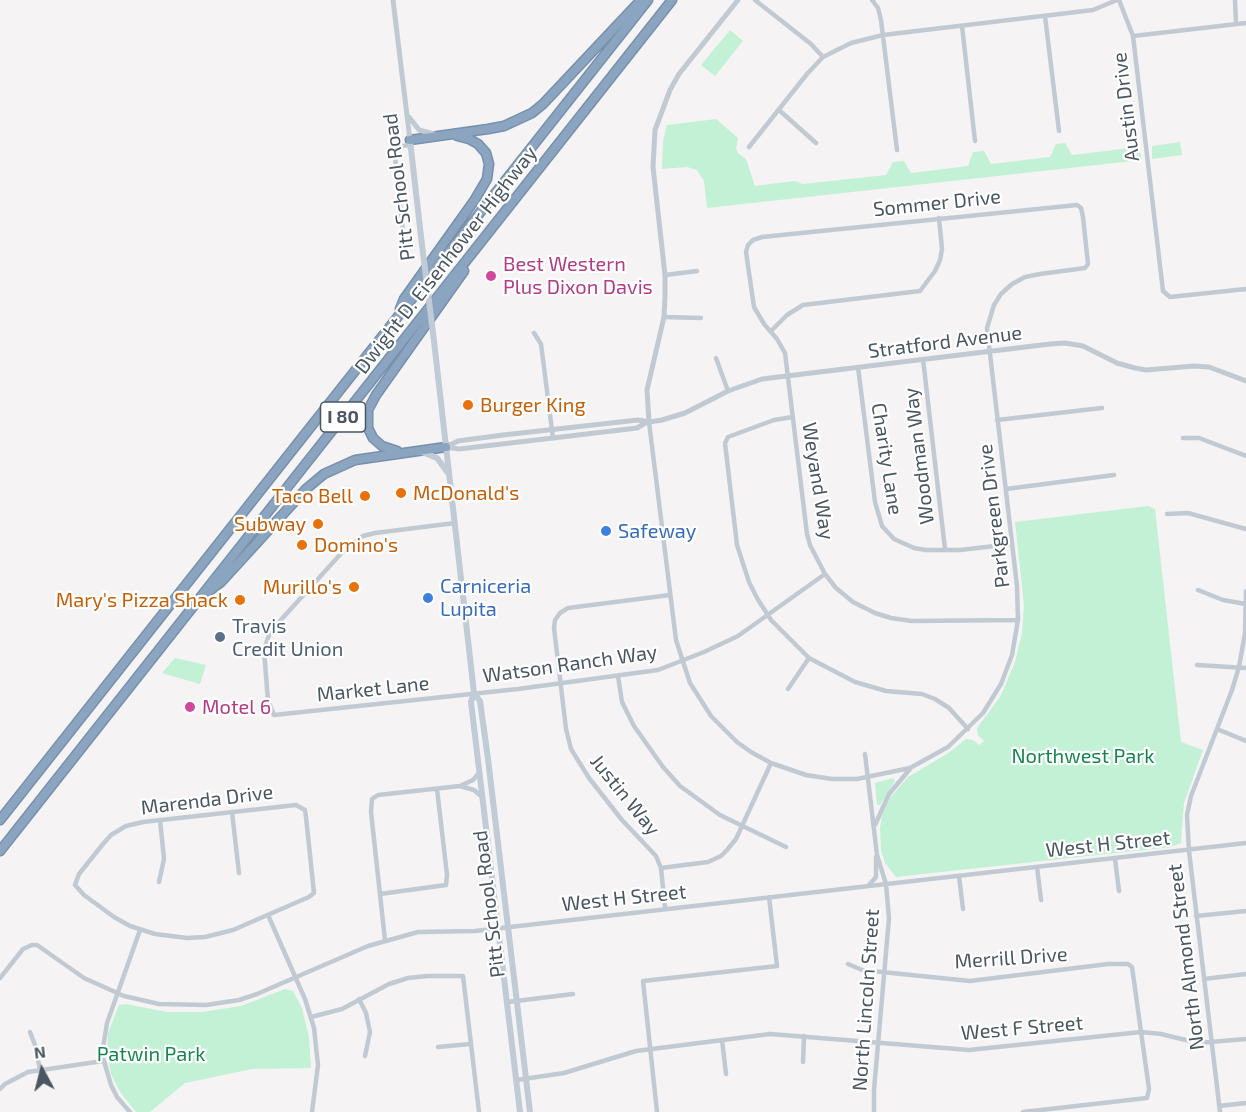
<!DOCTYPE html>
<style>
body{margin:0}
#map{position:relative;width:1246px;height:1112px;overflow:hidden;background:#f5f3f3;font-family:"Exo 2",sans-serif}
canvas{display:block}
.north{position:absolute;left:12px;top:1040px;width:60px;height:60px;-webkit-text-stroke:4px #fff;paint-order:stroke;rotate:353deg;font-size:16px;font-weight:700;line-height:24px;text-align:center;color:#4a5661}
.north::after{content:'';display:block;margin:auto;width:21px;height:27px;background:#4a5661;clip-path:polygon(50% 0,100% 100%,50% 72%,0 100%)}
</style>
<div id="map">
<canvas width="1246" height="1112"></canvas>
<div class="north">N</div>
</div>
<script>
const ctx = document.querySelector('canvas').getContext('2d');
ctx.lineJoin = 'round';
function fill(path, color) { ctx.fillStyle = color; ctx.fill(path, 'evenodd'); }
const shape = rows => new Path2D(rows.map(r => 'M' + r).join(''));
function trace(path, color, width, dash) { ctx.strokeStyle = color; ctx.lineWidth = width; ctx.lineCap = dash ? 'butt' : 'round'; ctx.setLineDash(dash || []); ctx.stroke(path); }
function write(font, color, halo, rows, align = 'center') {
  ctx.font = font + ' "Exo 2",sans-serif'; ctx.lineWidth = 4.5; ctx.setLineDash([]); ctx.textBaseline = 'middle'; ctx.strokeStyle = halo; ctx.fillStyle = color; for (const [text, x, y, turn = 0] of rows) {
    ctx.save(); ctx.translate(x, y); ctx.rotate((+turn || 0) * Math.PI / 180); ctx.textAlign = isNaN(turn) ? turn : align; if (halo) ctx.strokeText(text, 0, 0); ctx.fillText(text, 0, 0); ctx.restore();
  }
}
const green = shape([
 [730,30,743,41,715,76,701,65],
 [716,119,738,138,736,149,739,154,746,159,755,186,794,181,803,184,886,175,893,162,904,161,911,173,968,166,973,152,984,151,991,164,1050,157,1056,144,1065,143,1072,155,1139,147,1142,160,707,208,704,181,697,170,687,167,662,169,663,141,667,125],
 [1180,142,1182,155,1152,159,1152,146],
 [1148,506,1155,509,1181,742,1203,750,1184,803,1181,843,1171,847,896,877,885,863,881,850,880,828,882,815,889,799,908,777,947,754,966,739,973,740,979,745,984,741,978,735,977,728,1000,697,1015,662,1022,633,1024,605,1015,522],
 [175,658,206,665,200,684,162,673],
 [893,778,895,781,880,805,877,805,875,783],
 [285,989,293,991,302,1008,309,1037,311,1068,252,1069,185,1083,150,1112,136,1112,120,1092,111,1074,107,1051,108,1033,119,1005,126,1004,167,1012,202,1012,241,1006]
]);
const minor = shape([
 [755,0,811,44,823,57],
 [872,0,878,8,881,20,897,150],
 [1119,0,1133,36,1163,291,1170,297,1246,289],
 [1235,0,1236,24],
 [1045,16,1059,131],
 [962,26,975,141],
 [1133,36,1246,23],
 [779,110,816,143],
 [749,147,807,74,823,57,851,43,883,35,1093,10,1117,0],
 [405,250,395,157,397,149,402,146,411,145],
 [665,275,697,271],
 [664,317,701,318],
 [771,331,787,315,803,305,920,291,935,271,940,260,942,249,939,218],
 [534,333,541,344,553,438],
 [716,358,728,391],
 [923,359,945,549],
 [858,367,875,502,882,526,894,539,914,548,926,550,960,550,1012,544],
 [793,417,774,420,728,437,725,443,737,545,749,582,757,598,771,620,809,658,855,682,886,691,922,694,935,699,949,708,968,729],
 [997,420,1102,408],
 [649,422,676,640,690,683,711,716,737,742,751,752,771,763,806,775,832,779,857,779,910,768,948,747,983,713,1001,684,1012,655,1018,620,1017,586,987,328,994,305,1001,294,1012,284,1025,277,1040,274,1085,268,1088,264,1083,217,1081,208,1077,205,762,237,753,240,748,245,746,252,754,307,764,324,777,339,785,353,807,534,810,545,825,574,836,588,853,602,875,613,891,618,912,621,1018,620],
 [1183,438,1199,438,1246,456],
 [1006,489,1114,475],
 [1167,514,1188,513,1246,529],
 [455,523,375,533,363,536,346,548,270,632,264,650,268,701,274,715,518,689,658,670,704,652,738,636,825,574],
 [1198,590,1223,600,1246,604],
 [1197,665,1246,668],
 [618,676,622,702,634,726,663,767,680,786,720,815,786,847],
 [788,689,809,658],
 [1217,729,1246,741],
 [865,754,877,855,886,884,889,918,874,1090,874,1112],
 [460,786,474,790,481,796],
 [296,805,305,810,306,817,314,893,309,897,233,930,205,937,187,938,155,934,130,926,114,917,84,895,75,885,79,874,103,844,111,835,126,826,143,822,296,805],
 [232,812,239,873],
 [875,825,889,794,910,769],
 [1115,859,1119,891],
 [1037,867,1041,900],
 [661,868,708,862,721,856,727,850,736,839,771,763],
 [959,876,963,909],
 [159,882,164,859,160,820],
 [869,885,876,877,876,857],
 [380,894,446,885,447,875,437,789],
 [665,908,661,868,656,856,622,820,589,778,571,749,566,729,554,628,555,620,560,613,568,608,670,595],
 [268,915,305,999,314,1028,318,1065,312,1112],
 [1196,916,1246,911],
 [385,940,371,812,372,799,378,795,460,786,473,780,479,773],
 [848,964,862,970,970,981,1108,964,1128,964,1132,967,1149,1089,1147,1098,1023,1112],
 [0,978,23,949,32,945,37,945,84,978,124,996,159,1004,206,1005,239,1000,257,994,368,946,418,932,475,931,1246,843],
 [1204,979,1246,974],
 [359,999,366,1013,370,1032,365,1056],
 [508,1002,573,994],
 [311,1017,342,1009,389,984,408,978,427,976,463,976,479,1112],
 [30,1032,35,1045,40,1070],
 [722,1040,726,1074],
 [438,1047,470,1044],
 [803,1062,804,1036],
 [517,1080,564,1073,636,1051,770,1034,969,1050,1141,1032,1161,1034,1198,1043,1246,1039],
 [0,1089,5,1084,28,1072,103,1061],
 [1219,1106,1246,1103],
 [130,1112,117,1097,111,1085,102,1054,107,1023,140,930],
 [657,1112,643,981,777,966,769,897],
 [1220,1112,1189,851,1187,815,1191,796,1232,690,1239,667,1245,633,1246,591]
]);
const tertiary = shape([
 [393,0,410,140],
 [409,117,419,130,434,134],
 [649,422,647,390,664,317,665,296,665,275,653,167,655,130,670,90,679,74,738,0],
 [446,447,458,441,503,435,638,420,649,422,662,420,685,413,728,391,762,379,1050,344,1065,343,1083,346,1117,363,1135,368,1146,370,1194,366,1209,367,1246,381],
 [446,447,459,449,553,438,637,428,647,422]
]);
const secondary = shape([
 [410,140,422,245],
 [434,341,474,693,471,702,520,1112],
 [422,452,437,458,448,473],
 [474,693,480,701,488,759,530,1112]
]);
const motorway = shape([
 [410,140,488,129,504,126,532,113,543,104,641,0],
 [400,309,404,299,474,201,487,179,489,164,486,153,478,144,469,139,457,136],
 [397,451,382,446,373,438,368,428,368,410,376,395,464,271],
 [209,591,221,582,306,489,324,474,355,460,446,447],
 [0,820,648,0],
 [0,851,672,0]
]);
const secondaryBridge = shape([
 [422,245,434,341]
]);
const markers = [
 [491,276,6,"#d1479c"],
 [468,405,6,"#e8710a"],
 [401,493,6,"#e8710a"],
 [365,496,6,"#e8710a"],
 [318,524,6,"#e8710a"],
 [606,531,6,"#3f7fe0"],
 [302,545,6,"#e8710a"],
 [354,587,6,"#e8710a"],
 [428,598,6,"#3f7fe0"],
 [240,600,6,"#e8710a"],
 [220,637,6,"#5c6f8a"],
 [190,707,6,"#d1479c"]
];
const shields = [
 [343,417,45]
];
const shieldNames = [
 ["I 80",343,417]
];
const streetNames = [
 ["Austin Drive",1126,107,-97],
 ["Pitt School Road",399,187,-97],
 ["Sommer Drive",937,203,-6],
 ["Dwight D. Eisenhower Highway",446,260,-52],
 ["Stratford Avenue",945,342,-7],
 ["Woodman Way",919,456,-97],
 ["Charity Lane",887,459,81],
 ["Weyand Way",818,481,81],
 ["Parkgreen Drive",994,516,-97],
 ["Watson Ranch Way",570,664,-8],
 ["Market Lane",373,689,-6],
 ["Justin Way",625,795,51],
 ["Marenda Drive",207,800,-7],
 ["West H Street",1108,844,-6],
 ["West H Street",624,898,-6],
 ["Pitt School Road",489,904,-97],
 ["North Almond Street",1186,957,-97],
 ["Merrill Drive",1011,958,-4],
 ["North Lincoln Street",866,1000,-86],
 ["West F Street",1022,1028,-5]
];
const hotelNames = [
 ["Best Western",503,264],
 ["Plus Dixon Davis",503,287],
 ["Motel 6",202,707]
];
const foodNames = [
 ["Burger King",480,405,"left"],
 ["McDonald's",413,493,"left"],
 ["Taco Bell",353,496],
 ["Subway",306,524],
 ["Domino's",314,545,"left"],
 ["Murillo's",342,587],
 ["Mary's Pizza Shack",228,600]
];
const shopNames = [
 ["Safeway",618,531],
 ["Carniceria",440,586],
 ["Lupita",440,609]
];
const serviceNames = [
 ["Travis",232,626],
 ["Credit Union",232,649]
];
const parkNames = [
 ["Northwest Park",1083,756],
 ["Patwin Park",151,1054]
];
fill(green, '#c3f1d5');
trace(motorway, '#7690ad', 11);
trace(minor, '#c1cad2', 4.5);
trace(tertiary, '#c1cad2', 5);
trace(secondary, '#c1cbd6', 6);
trace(motorway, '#8ba5c1', 8);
trace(secondaryBridge, '#c1cbd6', 6);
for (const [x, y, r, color] of markers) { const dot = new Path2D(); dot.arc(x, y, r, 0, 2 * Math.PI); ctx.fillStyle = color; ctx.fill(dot); trace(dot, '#fff', 2); }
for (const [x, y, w] of shields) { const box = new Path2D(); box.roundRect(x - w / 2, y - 15, w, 30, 4.5); ctx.fillStyle = '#fff'; ctx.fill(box); trace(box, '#4a5661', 1.5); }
write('bold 18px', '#4a5661', null, shieldNames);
write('20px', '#4a5661', '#fff', streetNames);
write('20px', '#b23c85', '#fff', hotelNames, 'left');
write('20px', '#c56008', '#fff', foodNames, 'right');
write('20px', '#366cbe', '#fff', shopNames, 'left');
write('20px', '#4e5e75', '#fff', serviceNames, 'left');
write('20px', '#17864f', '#fff', parkNames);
</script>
